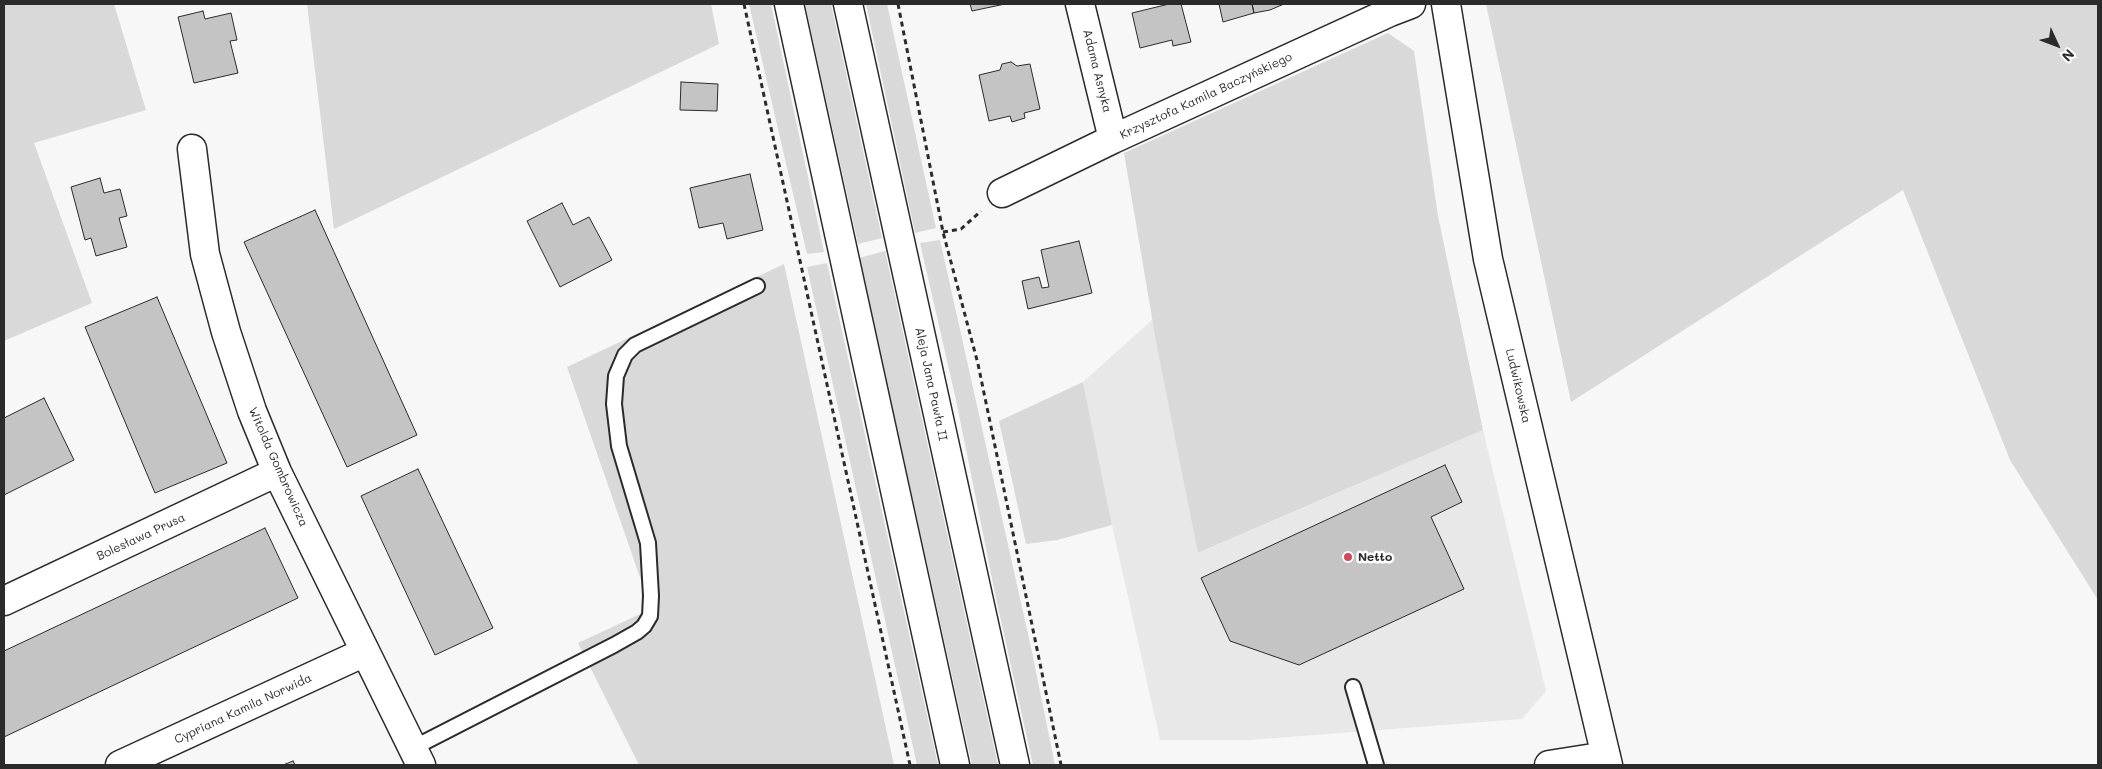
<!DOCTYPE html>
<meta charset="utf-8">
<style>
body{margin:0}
#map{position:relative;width:2102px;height:769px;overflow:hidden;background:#f7f7f7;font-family:Mali,sans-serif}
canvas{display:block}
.frame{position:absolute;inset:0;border:5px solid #2b2b2b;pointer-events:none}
.north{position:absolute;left:2032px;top:20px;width:50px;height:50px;-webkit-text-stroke:4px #fff;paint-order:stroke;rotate:133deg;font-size:14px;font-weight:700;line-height:20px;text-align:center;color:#2b2b2b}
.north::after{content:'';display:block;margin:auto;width:18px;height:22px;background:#2b2b2b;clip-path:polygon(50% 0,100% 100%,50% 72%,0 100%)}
</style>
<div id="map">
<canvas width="2102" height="769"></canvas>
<div class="frame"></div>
<div class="north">N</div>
</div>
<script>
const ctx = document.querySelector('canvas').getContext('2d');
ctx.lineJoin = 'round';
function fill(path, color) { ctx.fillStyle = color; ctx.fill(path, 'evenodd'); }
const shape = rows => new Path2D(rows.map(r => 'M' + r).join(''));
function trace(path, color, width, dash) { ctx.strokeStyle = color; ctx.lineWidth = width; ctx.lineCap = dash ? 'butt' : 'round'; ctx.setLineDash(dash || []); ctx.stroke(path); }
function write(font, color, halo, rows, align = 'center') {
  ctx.font = font + ' Mali,sans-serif'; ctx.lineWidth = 5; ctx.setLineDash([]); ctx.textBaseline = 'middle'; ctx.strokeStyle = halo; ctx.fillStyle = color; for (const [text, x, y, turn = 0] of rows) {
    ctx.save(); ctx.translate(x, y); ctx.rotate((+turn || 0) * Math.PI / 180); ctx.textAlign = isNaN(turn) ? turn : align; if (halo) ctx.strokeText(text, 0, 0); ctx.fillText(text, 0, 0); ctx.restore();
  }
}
const built = shape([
 [1153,319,1199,553,1483,430,1546,691,1522,719,1250,740,1160,740,1112,525,1083,382]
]);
const green = shape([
 [4,4,114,4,146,110,34,143,92,303,4,341],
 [307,4,711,4,719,44,334,229],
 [749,4,771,4,824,252,807,254],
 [805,4,831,4,882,238,858,244],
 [866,4,887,4,936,228,915,233],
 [1486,4,2098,4,2098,600,2010,460,1903,190,1571,402],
 [1388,33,1414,51,1438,216,1483,430,1198,553,1157,347,1124,153],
 [940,240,1032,652,1055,765,1033,765,996,598,956,400,920,243],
 [885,251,998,765,972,765,859,258],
 [827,263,938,765,917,765,807,267],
 [784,264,894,765,639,765,578,643,651,609,567,367],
 [1083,382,1112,525,1057,540,1026,544,999,421]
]);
const building = shape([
 [970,4,1005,4,972,11,970,4],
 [1169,4,1181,4,1191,42,1173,46,1172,40,1140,48,1132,13,1169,4],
 [1219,4,1252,4,1254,13,1223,22,1219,4],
 [1252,4,1284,4,1270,10,1254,13,1252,4],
 [203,11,205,19,231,13,237,40,230,41,238,73,194,83,178,17,203,11],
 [1011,62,1017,66,1030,64,1040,109,1024,113,1025,118,1012,122,1010,116,989,121,979,75,1000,70,1002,64,1011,62],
 [681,82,718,84,717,111,680,110,681,82],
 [750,174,763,230,727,239,723,223,699,228,690,188,750,174],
 [100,178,104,193,120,189,127,216,119,218,127,247,96,256,91,238,85,240,71,187,100,178],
 [562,203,573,225,589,217,612,260,560,287,527,221,562,203],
 [315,210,417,435,347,467,244,242,315,210],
 [1079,241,1092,293,1028,309,1022,281,1039,277,1042,288,1049,287,1041,250,1079,241],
 [157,297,227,463,155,493,85,327,157,297],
 [44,398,74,460,4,495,4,418,44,398],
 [1445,465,1462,502,1431,517,1464,589,1299,665,1230,641,1201,578,1445,465],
 [418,469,493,628,435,655,361,496,418,469],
 [265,528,298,598,4,737,4,651,265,528],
 [293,761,295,765,283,765,293,761]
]);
const path = shape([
 [744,4,910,765],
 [898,4,943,232,978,364,1061,765],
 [943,232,961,229,981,211]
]);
const service = shape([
 [1353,687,1376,765],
 [413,748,614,645,637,632,644,626,650,616,651,596,648,543,619,446,614,404,616,376,625,355,635,345,757,286]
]);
const minor = shape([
 [1080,4,1113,139],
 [1446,4,1488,259,1608,765],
 [192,149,205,254,226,332,252,411,277,472,421,765],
 [1002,193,1113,139,1390,12,1411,4],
 [4,601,277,472],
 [120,765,365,652],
 [1549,765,1606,756]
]);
const tertiary = shape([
 [789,4,955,765],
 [848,4,1015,765]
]);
const markers = [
 [1348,557,5,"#d1495b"]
];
const streetNames = [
 ["Adama Asnyka",1097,71,76],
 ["Krzysztofa Kamila Baczyńskiego",1206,96,-25],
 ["Aleja Jana Pawła II",931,384,78],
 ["Ludwikowska",1518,386,77],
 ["Witolda Gombrowicza",278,467,66],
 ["Bolesława Prusa",141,537,-25],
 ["Cypriana Kamila Norwida",243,709,-25]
];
const poiNames = [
 ["Netto",1358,557]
];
fill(built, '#e8e8e8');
fill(green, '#d9d9d9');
fill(building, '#c4c4c4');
trace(building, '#2b2b2b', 1);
trace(service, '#2b2b2b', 18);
trace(minor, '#2b2b2b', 31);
trace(tertiary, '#2b2b2b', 31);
trace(path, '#2b2b2b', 3, [5, 4]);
trace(service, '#fff', 14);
trace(minor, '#fff', 28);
trace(tertiary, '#fff', 28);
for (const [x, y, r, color] of markers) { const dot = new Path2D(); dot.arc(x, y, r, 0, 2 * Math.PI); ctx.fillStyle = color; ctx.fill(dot); trace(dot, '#fff', 2); }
write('12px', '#2b2b2b', '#fff', streetNames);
write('bold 12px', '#2b2b2b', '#fff', poiNames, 'left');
</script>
